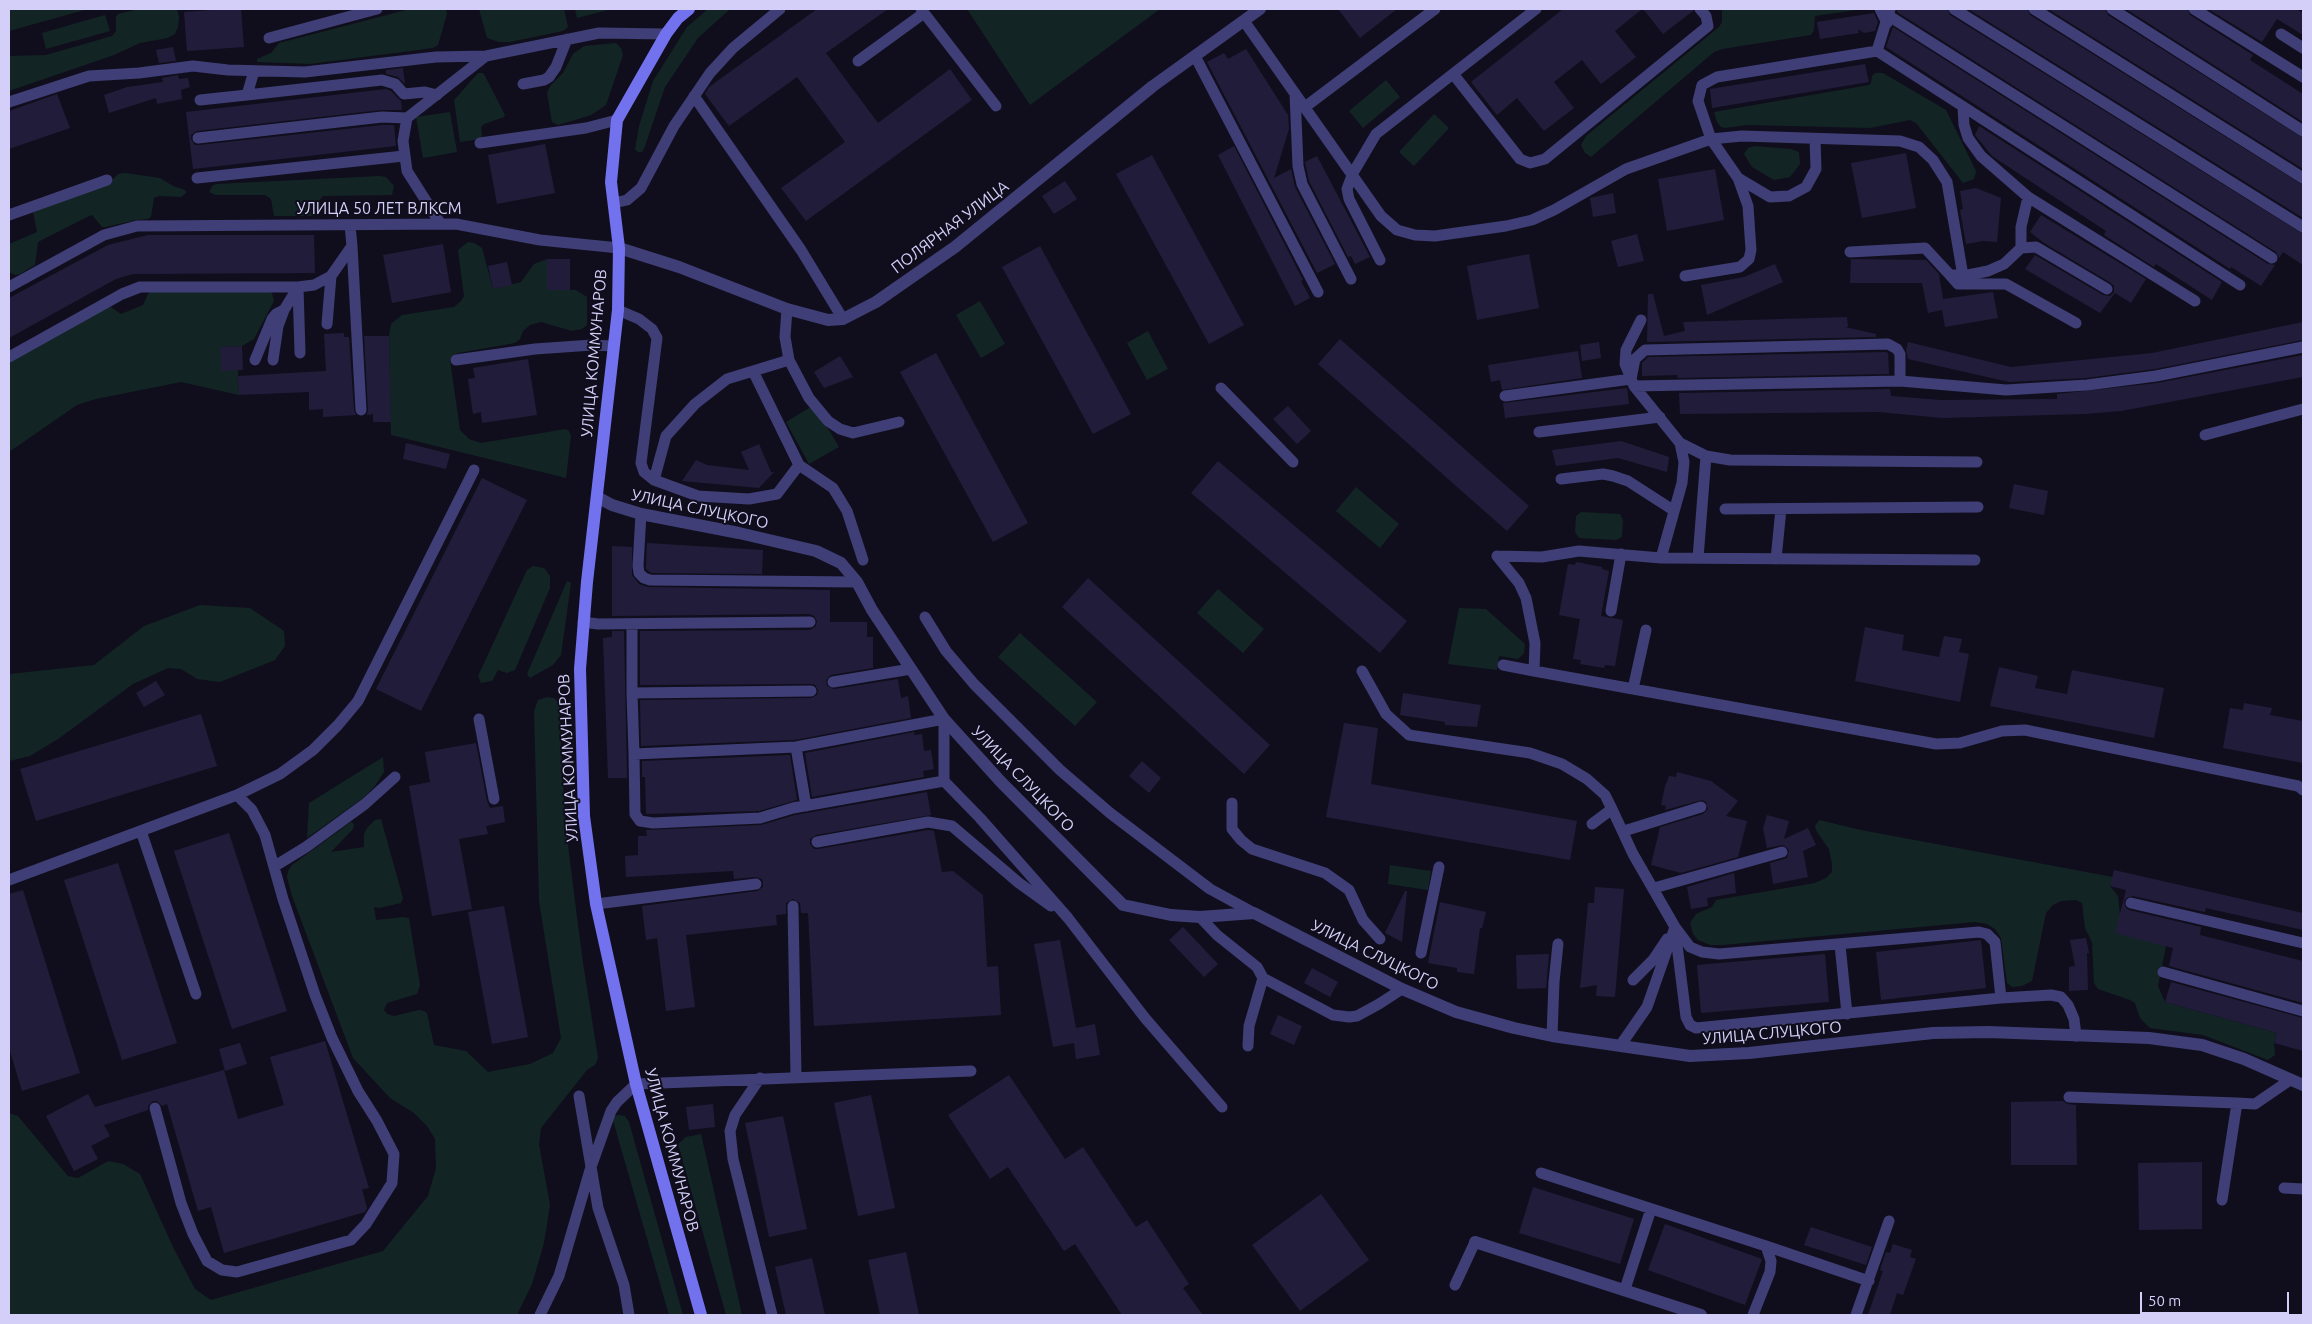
<!DOCTYPE html>
<meta charset="utf-8">
<style>
body{margin:0}
#map{position:relative;width:2312px;height:1324px;overflow:hidden;background:#100e1c;font-family:Ubuntu,sans-serif}
canvas{display:block}
.frame{position:absolute;inset:0;border:10px solid #d3cff9;pointer-events:none}
.scale{position:absolute;left:2140px;top:1292px;width:149px;height:22px;box-sizing:border-box;border:2px solid #d3cff9;border-top:0;padding-left:6px;font-size:15px;line-height:18px;white-space:nowrap;color:#d3cff9;-webkit-text-stroke:4px #100e1c;paint-order:stroke}
</style>
<div id="map">
<canvas width="2312" height="1324"></canvas>
<div class="frame"></div>
<div class="scale">50 m</div>
</div>
<script>
const ctx = document.querySelector('canvas').getContext('2d');
ctx.lineJoin = 'round';
function fill(path, color) { ctx.fillStyle = color; ctx.fill(path, 'evenodd'); }
const shape = rows => new Path2D(rows.map(r => 'M' + r).join(''));
function trace(path, color, width, dash) { ctx.strokeStyle = color; ctx.lineWidth = width; ctx.lineCap = dash ? 'butt' : 'round'; ctx.setLineDash(dash || []); ctx.stroke(path); }
function write(font, color, halo, rows, align = 'center') {
  ctx.font = font + ' Ubuntu,sans-serif'; ctx.lineWidth = 4; ctx.setLineDash([]); ctx.textBaseline = 'middle'; ctx.strokeStyle = halo; ctx.fillStyle = color; for (const [text, x, y, turn = 0] of rows) {
    ctx.save(); ctx.translate(x, y); ctx.rotate((+turn || 0) * Math.PI / 180); ctx.textAlign = isNaN(turn) ? turn : align; if (halo) ctx.strokeText(text, 0, 0); ctx.fillText(text, 0, 0); ctx.restore();
  }
}
const green = shape([
 [15,9,88,9,9,31,9,10],
 [139,9,177,9,179,17,178,27,175,34,168,38,140,43,114,55,9,91,9,56,46,55,112,36,116,31,116,17,118,14],
 [410,9,446,9,447,14,438,45,433,48,310,64,257,62,257,59,271,53,279,43],
 [479,9,564,9,568,27,563,31,510,42,499,42,487,38],
 [575,9,612,9,577,18],
 [708,9,730,9,698,38,665,87,644,149,642,152,638,152,635,149,639,126,653,81,687,27],
 [967,9,1160,9,1030,105],
 [1722,9,1863,9,1815,16,1814,30,1811,35,1722,49,1714,52,1591,157,1585,153,1581,145,1586,136,1719,27,1722,22],
 [105,15,110,31,46,49,42,33],
 [616,43,621,48,623,55,606,105,591,115,575,120,558,125,552,122,547,93,551,85,563,73,573,54,584,46],
 [478,73,483,73,485,76,505,115,504,117,484,124,481,127,482,136,480,139,460,142,454,100],
 [1875,73,1883,73,1946,110,1976,171,1974,179,1963,183,1916,123,1910,120,1870,128,1747,125,1725,128,1721,127,1717,122,1714,112,1869,85,1871,83,1872,76],
 [1386,80,1400,97,1363,128,1349,111],
 [450,112,457,152,423,158,416,117],
 [1434,114,1449,128,1414,166,1399,152],
 [1755,146,1791,149,1799,152,1800,164,1790,177,1774,180,1752,167,1744,154,1748,148],
 [125,173,160,178,173,186,185,190,186,193,181,197,159,196,154,198,151,217,148,219,136,220,106,227,102,227,92,215,89,216,38,242,35,265,20,274,15,275,9,272,9,244,37,232,33,212,110,182,118,174],
 [379,176,386,177,394,186,392,195,323,196,318,202,316,215,312,216,274,216,271,199,265,195,216,195,209,192,213,185,217,184],
 [468,242,474,243,482,248,493,289,521,282,534,264,547,259,547,290,576,290,587,297,587,325,582,329,572,331,541,322,530,325,523,331,520,339,515,343,458,353,453,355,450,360,460,430,469,439,481,443,566,429,569,431,571,436,566,478,391,435,389,336,391,324,402,315,454,307,461,301,464,296,458,250],
 [150,290,268,291,272,293,274,301,254,339,242,346,220,347,238,370,239,395,181,382,96,399,77,405,9,452,9,361,108,305,121,314,143,305],
 [980,301,1005,344,981,358,956,315],
 [1148,331,1168,369,1147,380,1127,343],
 [814,405,839,447,809,464,786,422],
 [1356,487,1399,524,1380,548,1336,511],
 [1581,512,1620,514,1623,520,1622,537,1616,540,1579,538,1575,532,1576,516],
 [533,566,544,568,550,576,550,588,515,670,507,673,498,670,492,681,481,683,478,676,527,570],
 [567,581,571,583,561,655,553,665,530,678,527,674],
 [1218,589,1264,629,1243,653,1197,613],
 [200,605,250,608,284,631,285,646,275,660,220,682,197,679,181,669,168,668,133,684,58,739,30,756,9,761,9,674,94,665,144,626],
 [1459,608,1486,609,1525,644,1524,653,1518,659,1499,656,1497,670,1448,664],
 [1020,633,1097,702,1075,726,998,657],
 [547,697,554,698,559,703,565,822,582,956,598,1058,595,1065,587,1070,541,1128,539,1144,550,1205,544,1243,532,1284,517,1315,9,1315,9,1113,18,1116,68,1176,78,1178,108,1161,123,1164,140,1174,173,1247,195,1289,211,1300,383,1251,428,1196,436,1168,435,1139,427,1126,414,1113,390,1098,353,1058,292,896,287,877,288,871,292,865,351,822,354,824,353,829,331,852,364,847,364,834,367,828,375,820,381,819,403,898,401,903,379,908,374,907,376,920,403,917,409,918,420,985,417,994,387,1003,384,1010,387,1014,394,1016,419,1010,424,1011,427,1013,434,1045,466,1051,488,1072,530,1064,553,1053,561,1038,539,901,534,711,538,700],
 [383,757,384,772,375,786,363,798,307,838,309,803],
 [1819,820,1861,830,2113,877,2110,886,2118,896,2120,915,2166,946,2158,986,2165,1002,2277,1033,2274,1043,2275,1055,2268,1060,2203,1035,2150,1028,2140,1018,2135,1003,2130,1000,2098,989,2094,983,2092,942,2085,928,2082,903,2076,900,2061,901,2053,905,2046,913,2032,981,2022,986,2012,987,2007,983,2001,938,1995,929,1987,924,1975,922,1722,945,1710,945,1698,940,1693,934,1690,923,1696,914,1712,907,1716,900,1815,883,1826,878,1832,872,1832,864,1829,849,1817,832,1815,826],
 [1390,865,1431,871,1428,890,1388,884],
 [618,1115,625,1116,629,1122,683,1315,669,1315,612,1117],
 [701,1134,742,1315,726,1315,678,1144,686,1137]
]);
const building = shape([
 [226,9,241,9,244,47,187,51,184,12],
 [817,9,888,9,826,53,878,123,950,69,972,100,806,221,781,188,845,142,797,77,729,126,705,94,709,87],
 [1338,9,1397,9,1360,38],
 [1563,9,1642,9,1615,31,1636,57,1601,84,1582,60,1554,82,1574,108,1544,131,1517,98,1497,115,1471,82],
 [1643,9,1693,9,1693,11,1663,34],
 [1897,9,1947,9,1950,15,2303,234,2303,265,2283,252,2279,258,2276,252,1897,12],
 [1968,9,2027,9,2030,15,2303,185,2303,218],
 [2048,9,2105,9,2108,15,2303,138,2303,169],
 [2126,9,2187,9,2190,15,2253,55,2250,60,2303,94,2303,122],
 [2208,9,2296,9,2303,13,2303,35,2277,19,2262,42],
 [1874,13,1878,22,1875,31,1864,33,1858,29,1859,33,1820,39,1817,22],
 [1893,27,2268,264,2275,265,2261,286,2231,267,2230,269,1886,47],
 [173,47,176,61,159,63,156,50],
 [1246,49,1288,115,1289,129,1274,178,1291,169,1295,187,1335,264,1317,273,1207,62,1224,53,1228,59],
 [1865,64,1869,82,1712,108,1710,89],
 [403,68,405,84,398,77,386,74,386,70],
 [178,75,179,79,188,78,190,87,181,90,182,99,157,104,156,98,109,113,104,95,127,87,163,82,162,78],
 [386,89,391,91,401,101,402,110,381,110,197,131,191,135,191,139,195,145,199,145,382,125,394,125,396,146,193,169,186,112],
 [57,94,70,128,9,149,9,111],
 [1979,126,2222,282,2212,300,2156,264,2154,267,2104,235,2106,231,1992,156,1975,135],
 [545,144,555,193,497,204,488,155],
 [1234,146,1303,280,1301,281,1310,298,1295,306,1218,155],
 [1906,153,1916,208,1862,218,1851,163],
 [1152,155,1244,325,1209,344,1116,174],
 [1317,156,1370,257,1355,264,1351,256,1348,257,1309,181,1305,162],
 [1715,169,1724,220,1667,231,1658,179],
 [1065,181,1077,199,1054,214,1042,196],
 [1976,188,2001,198,1997,242,1983,241,1966,244,1960,210,1963,209,1960,191],
 [1613,193,1616,213,1593,217,1590,198],
 [2041,215,2146,279,2131,303,2115,293,2100,313,2025,269,2035,255,2103,295,2110,296,2114,292,2114,286,2111,283,2044,243,2030,232],
 [1637,234,1644,261,1618,267,1611,241],
 [148,235,314,235,315,273,133,274,116,279,9,338,9,298,108,245],
 [443,244,451,292,392,303,383,255],
 [1040,246,1131,414,1093,434,1002,267],
 [1529,254,1539,308,1477,320,1467,266],
 [547,259,570,259,570,290,547,290],
 [1851,259,1926,260,1939,274,1943,299,1993,292,1998,318,1945,327,1942,310,1928,313,1922,283,1850,283],
 [507,262,512,285,493,289,488,266],
 [1775,264,1783,282,1707,315,1701,285,1744,277],
 [1648,294,1653,294,1664,336,1685,331,1683,322,1847,317,1848,327,1845,327,1876,334,1876,337,1647,342],
 [2303,322,2303,340,2155,369,2086,378,2009,382,1908,359,1906,350,1908,342,2011,367,2152,353],
 [344,333,344,337,349,337,354,410,356,415,323,417,323,409,309,410,309,392,239,395,238,376,326,371,324,334],
 [364,336,389,336,391,422,373,422,373,414,367,415,368,410],
 [1340,339,1529,506,1507,531,1318,364],
 [1599,342,1601,358,1582,361,1580,345],
 [242,346,243,370,221,371,220,347],
 [1578,351,1582,378,1502,390,1500,380,1491,382,1488,365],
 [1886,352,1888,353,1889,374,1678,378,1677,375,1642,376,1642,363,1648,357],
 [936,353,1028,523,993,542,900,372],
 [2303,355,2303,377,2121,411,2085,414,1943,418,1878,412,1680,414,1679,393,1890,389,1891,396,1941,400,2057,399,2057,394,2157,383],
 [840,356,853,377,824,388,814,372],
 [528,359,537,415,482,423,481,412,473,414,468,379,475,378,473,368],
 [1627,388,1629,404,1505,418,1503,403],
 [1288,406,1311,431,1297,444,1273,419],
 [1621,441,1669,457,1667,472,1618,458,1556,466,1552,450],
 [406,443,450,454,446,469,403,459],
 [759,444,771,472,774,472,759,488,682,481,696,460,707,465,749,470,741,452],
 [1218,461,1407,621,1380,653,1191,493],
 [482,478,527,500,421,711,376,689],
 [2014,484,2048,491,2044,515,2009,508],
 [647,543,763,550,762,574,651,573,646,569,646,566],
 [612,546,632,547,632,575,639,584,648,587,830,590,830,622,867,622,867,637,873,637,873,668,831,675,826,680,827,686,834,689,898,679,901,698,908,696,911,718,795,740,641,746,640,700,811,698,817,695,818,690,815,685,811,684,640,685,640,631,810,630,816,626,817,621,814,616,810,614,612,616],
 [1576,562,1602,567,1602,569,1609,571,1601,616,1623,620,1615,666,1605,665,1604,668,1580,664,1581,660,1573,659,1580,619,1559,615,1568,564,1575,565],
 [1088,578,1270,745,1244,774,1062,607],
 [1865,627,1904,635,1902,650,1939,657,1944,636,1962,639,1959,652,1969,654,1960,702,1855,681],
 [612,631,624,631,627,778,608,778,603,638,612,637],
 [1999,667,2038,676,2035,688,2067,694,2072,670,2164,688,2154,738,1990,706],
 [156,681,165,695,144,707,136,693],
 [1403,693,1481,705,1477,727,1445,725,1445,722,1400,715],
 [2244,703,2272,708,2270,715,2303,721,2303,763,2223,748,2230,708,2243,710],
 [201,714,217,766,36,821,20,769],
 [1344,723,1378,728,1371,784,1577,821,1570,860,1326,817],
 [914,732,914,735,922,734,924,751,931,750,934,769,923,771,924,777,812,797,805,753],
 [476,743,487,801,490,808,503,806,505,822,486,826,488,834,459,839,472,909,432,916,409,786,430,782,425,752],
 [790,755,797,800,759,811,646,814,645,777,642,777,642,761],
 [1142,761,1161,778,1149,793,1129,776],
 [1677,772,1711,781,1738,801,1726,816,1747,821,1738,857,1681,873,1651,865,1660,827,1703,814,1708,809,1706,802,1702,800,1665,810,1666,806,1661,805,1665,786,1669,776,1676,777],
 [927,792,931,815,816,835,810,839,810,844,814,849,818,849,928,830,934,831,942,872,953,871,983,895,987,967,998,966,1001,1015,814,1026,808,913,801,913,800,903,793,899,786,903,786,914,776,915,777,925,686,935,695,1007,666,1011,657,938,646,940,642,906,757,891,763,887,763,883,762,879,756,877,734,879,733,871,626,877,625,856,638,855,638,836,647,836,646,830,761,825,795,815],
 [1767,815,1789,821,1784,839,1808,828,1816,845,1803,851,1808,877,1773,884,1770,863,1787,858,1789,850,1783,845,1767,848,1763,828],
 [229,833,287,1011,232,1029,174,851],
 [118,863,177,1043,122,1060,64,880],
 [2114,870,2303,913,2303,930,2206,908,2205,912,2133,896,2126,898,2124,902,2126,908,2129,910,2201,927,2200,935,2303,961,2303,1003,2169,966,2173,948,2115,933,2126,890,2110,886],
 [1734,873,1736,893,1707,898,1708,906,1691,909,1687,887],
 [1595,887,1624,889,1615,997,1596,996,1597,985,1580,988,1588,903,1594,903],
 [23,890,80,1073,22,1091,9,1048,9,894],
 [1405,891,1407,891,1402,942,1385,933],
 [1440,902,1486,912,1482,928,1480,928,1474,974,1457,972,1457,968,1428,963],
 [504,906,528,1037,492,1044,468,912],
 [1183,927,1218,964,1204,977,1169,940],
 [2086,938,2089,953,2087,953,2088,990,2069,991,2069,967,2075,966,2070,940],
 [1060,940,1076,1028,1095,1024,1100,1055,1076,1059,1074,1043,1053,1047,1034,944],
 [1981,940,1986,988,1881,1000,1876,952],
 [1549,954,1546,988,1517,989,1516,955],
 [1825,954,1829,1002,1701,1013,1697,965],
 [1312,968,1338,982,1330,997,1304,983],
 [2171,982,2303,1018,2303,1051,2274,1043,2277,1033,2165,1002],
 [1278,1015,1302,1026,1294,1045,1270,1034],
 [325,1041,369,1188,362,1189,367,1208,365,1212,224,1253,211,1207,198,1211,167,1104,162,1106,157,1101,153,1101,148,1106,148,1110,104,1125,110,1136,91,1146,98,1159,74,1171,46,1116,88,1094,95,1107,224,1070,238,1119,284,1105,270,1057],
 [240,1043,247,1064,225,1071,219,1049],
 [1009,1075,1065,1159,1083,1147,1136,1227,1147,1220,1189,1284,1183,1288,1203,1315,1122,1315,1075,1244,1064,1251,1008,1167,990,1179,948,1115],
 [871,1095,895,1208,858,1216,834,1103],
 [2063,1101,2068,1104,2076,1105,2077,1165,2011,1165,2011,1102],
 [713,1104,715,1127,689,1130,686,1107],
 [783,1116,807,1229,769,1237,745,1123],
 [2202,1162,2202,1229,2139,1230,2138,1163],
 [1533,1187,1634,1219,1620,1264,1519,1233],
 [1321,1194,1369,1260,1300,1311,1252,1245],
 [1665,1224,1762,1259,1745,1305,1648,1270],
 [1811,1227,1872,1247,1866,1265,1804,1245],
 [1893,1244,1912,1250,1910,1257,1916,1259,1903,1295,1897,1293,1890,1315,1868,1315,1883,1271,1880,1270,1886,1252,1890,1253],
 [906,1252,919,1315,880,1315,868,1260],
 [812,1258,825,1315,786,1315,775,1267]
]);
const lane = shape([
 [921,9,996,106],
 [1880,9,1887,23],
 [1890,9,1877,51,2240,285],
 [1954,9,2303,227],
 [2034,9,2303,178],
 [2112,9,2303,131],
 [2194,9,2303,77],
 [1889,16,2272,258],
 [1244,21,1381,216,1397,230,1415,235,1435,236,1506,226,1532,220,1554,210,1626,169,1711,139,1742,136,1900,141,1919,147,1933,160,1947,182,1963,276,1988,271,2004,264,2021,248,2021,227,2028,197,1981,156,1968,138,1964,125,1963,107],
 [2281,34,2303,48],
 [269,38,377,9],
 [1195,56,1318,292],
 [858,61,924,13],
 [1454,75,1520,159,1530,163,1545,159,1708,26,1706,16,1700,9],
 [523,84,544,80,549,77,556,67,567,39],
 [1295,93,1298,166,1302,184,1351,279],
 [247,95,382,80,395,84,404,94,425,92,437,95],
 [694,96,801,250,843,319],
 [200,100,247,95,254,71],
 [9,102,89,76,139,73,193,66,228,70,305,72,436,57,486,56,599,33,666,34],
 [1305,107,1435,9],
 [198,138,382,117,407,118],
 [480,143,586,128,617,120],
 [197,178,404,156],
 [1738,178,1770,197,1789,196,1806,187,1816,169,1815,139],
 [2028,197,2195,301],
 [614,203,627,200,641,188,674,126,710,73,733,48,780,9],
 [9,215,107,180],
 [440,223,407,171,403,141,407,118,486,56],
 [352,246,361,410],
 [2021,248,2036,247,2107,289],
 [1850,252,1925,248,1950,275,1957,275],
 [1380,260,1349,199,1347,189,1353,173,1376,134,1536,9],
 [1950,275,1958,284,2006,284,2076,323],
 [1685,276,1740,267,1749,259,1751,250,1748,206,1738,178,1711,139,1698,101,1702,85,1717,77,1877,51],
 [9,287,104,235,137,226,456,224,540,240,619,248],
 [298,287,300,353],
 [787,309,785,337,789,360,809,398,828,421,840,429,853,433,899,422],
 [618,310,639,319,652,329,657,338,641,463,644,472,654,480,698,496,749,499,777,494,799,465,833,488,847,511,863,560],
 [1641,320,1626,350,1625,364,1634,386,1680,443,1684,462,1682,483,1661,558],
 [327,324,331,276],
 [9,357,122,294,140,287,298,287,314,285,331,276,352,246,350,225],
 [255,360,272,319,276,314,284,310],
 [273,360,278,326,284,310,298,287],
 [456,360,535,349,592,345,613,346],
 [753,371,799,465],
 [1634,386,1900,381,2006,390,2087,385,2156,376,2303,347],
 [1221,388,1293,462],
 [1505,396,1631,379,1635,359,1645,350,1888,344,1897,349,1900,354,1900,381],
 [1539,432,1660,417],
 [2205,435,2303,409],
 [1680,443,1706,456],
 [1561,479,1603,474,1613,476,1628,481,1673,510],
 [654,480,666,436,695,404,727,379,789,360],
 [1725,509,1978,507],
 [641,514,638,566,639,573,644,578,650,580,857,582],
 [1497,556,1519,583,1526,598,1535,643,1534,671,1936,744,1960,743,2002,731,2025,730,2298,786,2303,790],
 [1497,556,1542,557,1579,551,1661,558,1975,560],
 [1698,558,1706,456,1730,460,1977,462],
 [1776,559,1781,509],
 [1611,611,1621,554],
 [925,617,946,651,974,684,1060,770,1110,813,1210,889,1254,913],
 [583,622,598,624,810,622],
 [632,624,632,693,811,691],
 [1503,665,1534,671],
 [1362,671,1386,714,1409,735,1530,753,1562,764,1587,779,1605,795,1612,809,1592,824],
 [833,682,911,669],
 [1633,689,1646,630],
 [632,693,634,754,796,747,944,719,944,781,980,818,1068,918,1145,1018,1222,1107],
 [479,719,494,799],
 [796,747,806,806],
 [634,754,635,814,640,821,653,823,760,818,793,808,944,781],
 [1232,803,1232,829,1241,840,1252,849,1325,873,1349,890,1363,920,1380,939],
 [1612,809,1633,854,1675,927,1647,1007,1620,1046],
 [141,831,196,994],
 [1624,831,1701,807],
 [817,842,928,822,952,826,1019,883,1051,906],
 [275,866,306,847,365,804,395,777],
 [9,880,237,795],
 [1654,888,1782,852],
 [2131,903,2303,943],
 [596,904,756,884],
 [793,906,796,1077],
 [1200,917,1217,935,1257,967,1263,978,1249,1026,1248,1046],
 [1675,927,1690,947,1702,952,1719,954,1979,932,1987,934,1995,942,2001,998,2051,995,2061,997,2068,1005,2074,1019,2076,1036],
 [1675,929,1686,1017,1690,1025,1696,1028,2001,998],
 [1840,945,1847,1014],
 [1421,953,1439,867],
 [2163,972,2303,1011],
 [1263,978,1333,1015,1349,1017,1357,1016,1379,1004,1402,989],
 [1633,980,1653,960,1667,939],
 [1552,1036,1554,982,1558,944],
 [760,1078,735,1115,730,1131,733,1159,772,1315],
 [579,1096,598,1208,624,1285,629,1315],
 [2069,1097,2237,1103],
 [155,1108,181,1203,193,1234,207,1261,222,1270,237,1272,351,1240,366,1224,392,1183,394,1154,377,1121,358,1091,332,1038,315,995,283,899,265,835,252,810,237,795,280,774,313,750,338,725,358,701,474,470],
 [1541,1173,1766,1246,1771,1261,1770,1272,1753,1315],
 [2284,1188,2303,1189],
 [2222,1200,2237,1103,2255,1104,2290,1080],
 [1766,1246,1869,1281],
 [1455,1285,1475,1242],
 [1625,1289,1651,1209],
 [540,1315,559,1276,590,1170,611,1111,617,1102,636,1084,971,1071],
 [1856,1315,1889,1221]
]);
const street = shape([
 [619,248,679,267,787,309,828,320,843,319,876,302,955,247,1153,86,1260,9],
 [597,497,612,505,641,514,739,533,816,551,841,563,857,582,872,610,944,719,1001,782,1123,905,1171,915,1200,917,1254,913,1402,989,1456,1012,1514,1028,1552,1036,1690,1056,1749,1053,1933,1033,1988,1032,2149,1038,2202,1045,2244,1059,2303,1085],
 [1475,1242,1701,1315]
]);
const secondary = shape([
 [689,9,678,18,666,34,617,120,611,182,619,248,618,310,587,582,580,669,584,816,596,904,636,1084,701,1315]
]);
const streetNames = [
 ["УЛИЦА 50 ЛЕТ ВЛКСМ",379,209],
 ["ПОЛЯРНАЯ УЛИЦА",950,227,-37],
 ["УЛИЦА КОММУНАРОВ",594,353,-85],
 ["УЛИЦА СЛУЦКОГО",700,509,12],
 ["УЛИЦА КОММУНАРОВ",568,758,-93],
 ["УЛИЦА СЛУЦКОГО",1023,779,46],
 ["УЛИЦА СЛУЦКОГО",1375,955,26],
 ["УЛИЦА СЛУЦКОГО",1772,1033,-5],
 ["УЛИЦА КОММУНАРОВ",672,1150,75]
];
fill(green, '#122524');
fill(building, '#221c3b');
trace(lane, '#3f3e76', 11);
trace(street, '#3f3e76', 12);
trace(secondary, '#7272ee', 12);
write('16px', '#d3cff9', '#100e1c', streetNames);
</script>
